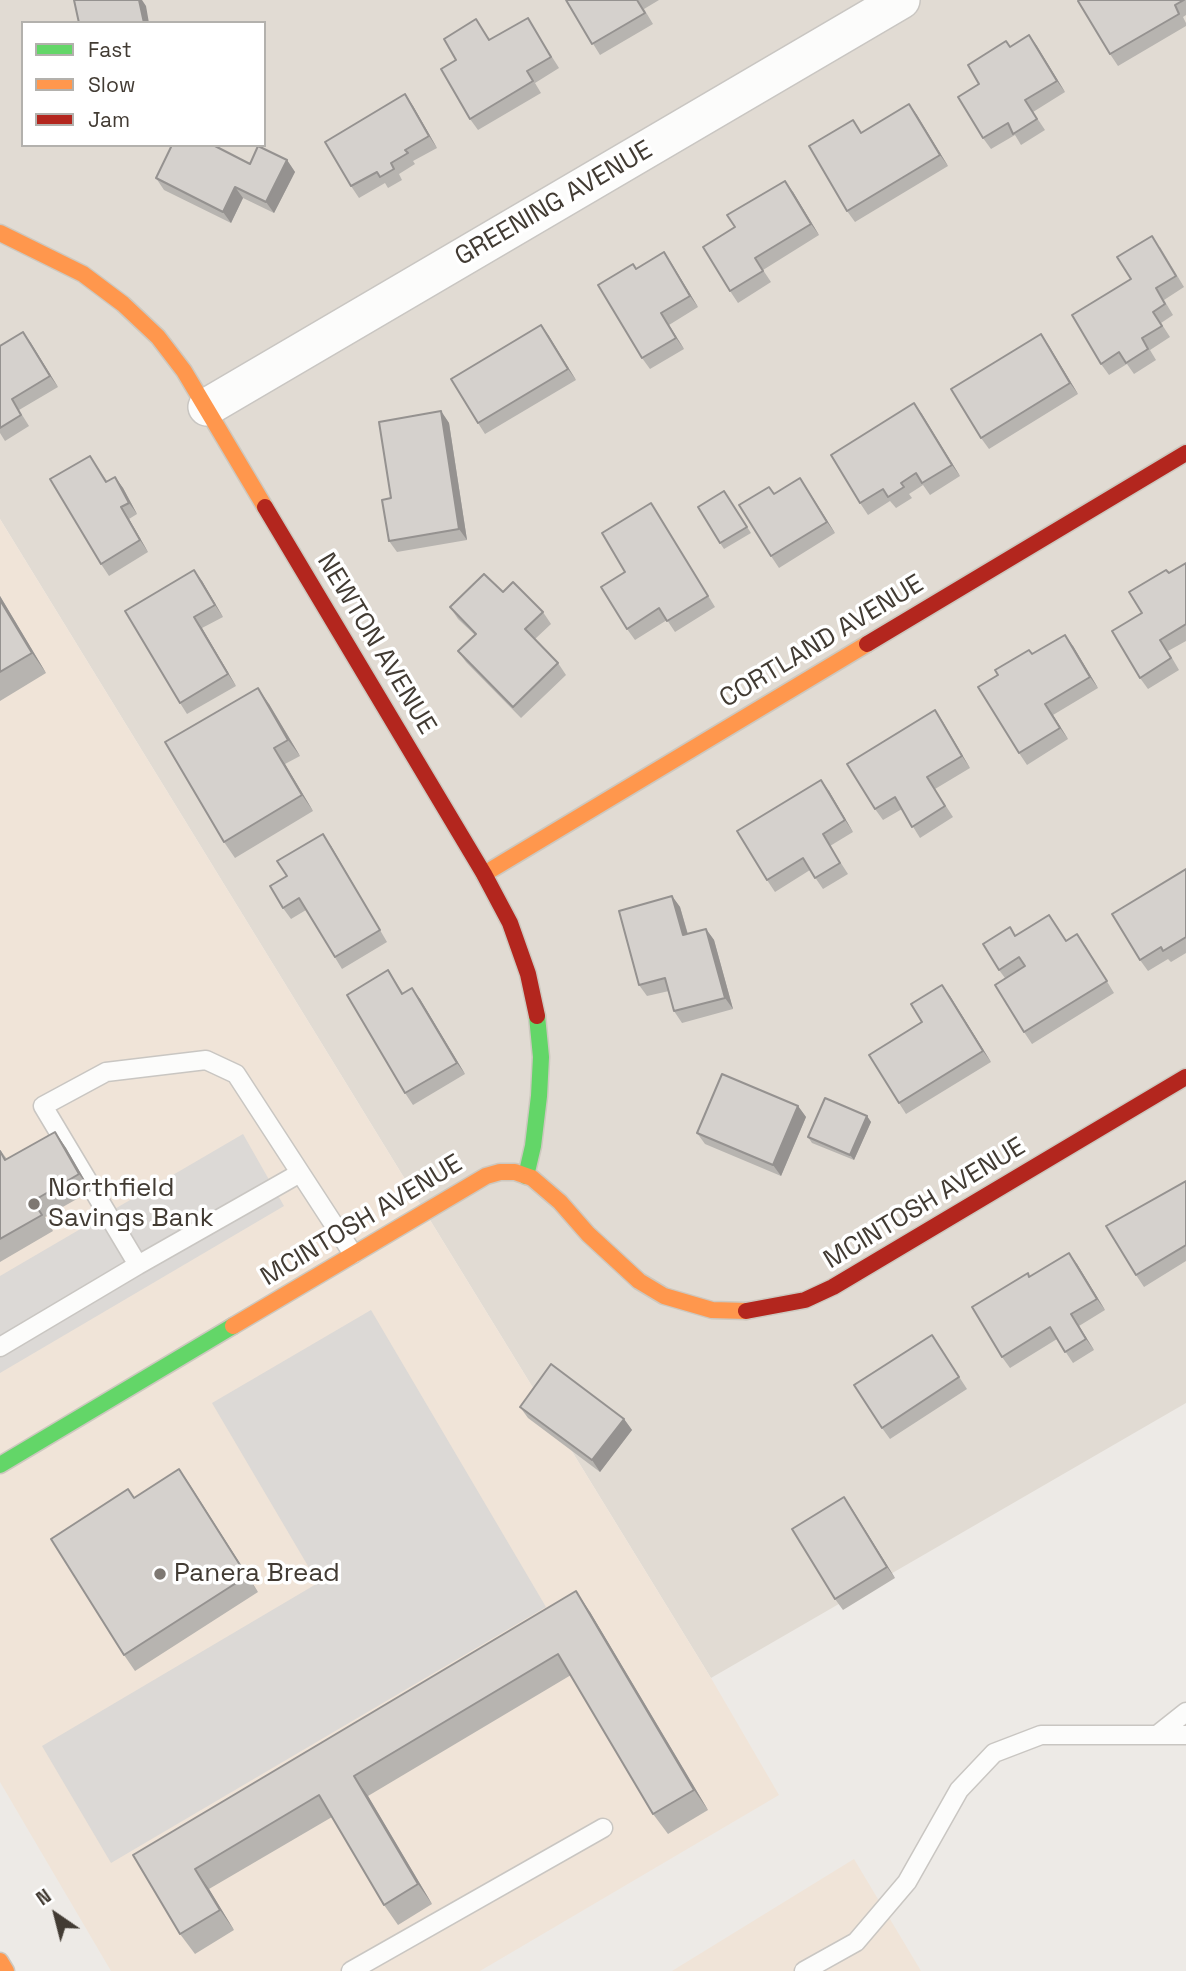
<!DOCTYPE html>
<style>
body{margin:0}
#map{position:relative;width:1186px;height:1971px;overflow:hidden;background:#edeae6;font-family:"Space Grotesk",sans-serif}
canvas{display:block}
.legend{position:absolute;left:21px;top:21px;width:245px;height:126px;box-sizing:border-box;background:#fff;border:2px solid #b3b1ad;margin:0;padding:9px 12px;list-style:none;font-size:21px;color:#423b33}
.legend li{display:flex;align-items:center;gap:14px;height:35px}
.legend b{width:35px;border:2px solid #b3b1ad}
.north{position:absolute;left:21px;top:1880px;width:70px;height:70px;-webkit-text-stroke:5px #fff;paint-order:stroke;rotate:325deg;font-size:19px;font-weight:700;line-height:28px;text-align:center;color:#423b33}
.north::after{content:'';display:block;margin:auto;width:24px;height:32px;background:#423b33;clip-path:polygon(50% 0,100% 100%,50% 72%,0 100%)}
</style>
<div id="map">
<canvas width="1186" height="1971"></canvas>
<ul class="legend">
<li><b style="height:9px;background:#63d668"></b>Fast</li>
<li><b style="height:9px;background:#ff974d"></b>Slow</li>
<li><b style="height:9px;background:#b3261e"></b>Jam</li>
</ul>
<div class="north">N</div>
</div>
<script>
const ctx = document.querySelector('canvas').getContext('2d');
ctx.lineJoin = 'round';
function fill(path, color) { ctx.fillStyle = color; ctx.fill(path, 'evenodd'); }
const shape = rows => new Path2D(rows.map(r => 'M' + r).join(''));
function trace(path, color, width, dash) { ctx.strokeStyle = color; ctx.lineWidth = width; ctx.lineCap = dash ? 'butt' : 'round'; ctx.setLineDash(dash || []); ctx.stroke(path); }
function write(font, color, halo, rows, align = 'center') {
  ctx.font = font + ' "Space Grotesk",sans-serif'; ctx.lineWidth = 7; ctx.setLineDash([]); ctx.textBaseline = 'middle'; ctx.strokeStyle = halo; ctx.fillStyle = color; for (const [text, x, y, turn = 0] of rows) {
    ctx.save(); ctx.translate(x, y); ctx.rotate((+turn || 0) * Math.PI / 180); ctx.textAlign = isNaN(turn) ? turn : align; if (halo) ctx.strokeText(text, 0, 0); ctx.fillText(text, 0, 0); ctx.restore();
  }
}
const residential = shape([
 [0,0,1186,0,1186,1403,711,1678,0,519],
 [23,23,264,23,264,145,23,145]
]);
const commercial = shape([
 [0,519,711,1678,779,1795,480,1971,111,1971,0,1782],
 [854,1859,921,1971,672,1971]
]);
const parking = shape([
 [243,1134,284,1206,0,1373,0,1276],
 [371,1310,546,1607,111,1863,42,1746,318,1583,212,1403]
]);
const lane = shape([
 [138,1265,300,1173],
 [0,1347,138,1265,43,1106,106,1072,206,1060,236,1074,353,1254],
 [1157,1735,1186,1712],
 [351,1971,603,1828],
 [804,1971,856,1942,907,1882,959,1790,994,1753,1041,1735,1186,1735]
]);
const street = shape([
 [207,407,901,0]
]);
const fast = shape([
 [526,1176,533,1146,539,1096,541,1057,537,1016],
 [0,1465,233,1326]
]);
const slow = shape([
 [0,233,83,274,123,304,158,337,184,371,265,507],
 [484,874,867,644],
 [233,1326,486,1176,500,1172,515,1172,532,1178,560,1202,588,1234,639,1281,664,1296,712,1310,746,1311],
 [0,1961,6,1971]
]);
const jam = shape([
 [265,507,484,874,510,923,528,974,537,1016],
 [867,644,1186,453],
 [746,1311,805,1300,833,1287,1186,1077]
]);
const wall = shape([
 [566,0,659,0,644,9,653,24,600,55],
 [1079,0,1186,0,1186,15,1183,17,1186,23,1186,26,1118,66,1110,54],
 [476,19,490,40,535,30,559,68,535,83,541,93,478,130,470,119,456,60],
 [1029,35,1065,92,1033,112,1045,130,1021,145,1015,135,991,149,983,138,979,84,1010,47],
 [405,94,413,106,437,148,413,161,415,164,399,174,402,180,388,188,385,183,359,198,351,186],
 [909,104,948,166,855,222,847,211],
 [287,160,295,172,274,213,243,198,231,223,164,190,156,178,250,164],
 [793,192,819,235,763,270,771,282,738,303,730,291],
 [1160,247,1184,287,1164,300,1173,315,1161,323,1170,337,1150,350,1156,360,1134,374,1127,364,1109,375,1101,364,1131,279],
 [664,252,698,307,669,325,684,349,650,369,642,358,637,269],
 [541,325,576,380,485,434,478,423],
 [23,332,58,387,19,410,29,426,5,441,0,433,0,346],
 [1049,346,1078,394,989,449,981,438],
 [914,403,960,476,930,495,923,485,909,494,912,498,896,508,890,501,868,515,860,503],
 [441,411,449,423,467,540,397,552,389,541,391,498],
 [90,456,107,481,115,477,123,488,137,514,129,519,148,552,109,576,101,564],
 [800,478,835,533,779,568,771,556,774,494],
 [724,491,751,533,724,549,720,543],
 [658,514,715,607,675,632,667,620,635,640,627,629,625,572],
 [1186,563,1186,641,1168,651,1179,670,1148,689,1140,678,1142,613,1169,573],
 [202,581,223,617,202,628,236,686,187,714,180,703,125,611],
 [503,592,543,612,551,624,535,639,558,663,566,675,521,718,466,662,458,651,475,635,458,619,450,607],
 [0,596,46,673,0,701],
 [1073,646,1098,688,1053,715,1068,739,1027,765,1019,753,1032,654],
 [269,704,300,756,285,764,313,811,235,858,224,842],
 [935,710,970,768,935,789,953,817,920,838,902,809,883,820,875,809],
 [829,791,853,832,830,846,848,874,823,889,810,870,775,892,767,880],
 [331,846,387,942,342,969,306,910,291,919,283,908,287,876],
 [1186,869,1186,953,1171,962,1168,959,1148,971,1140,960],
 [672,896,680,907,688,934,706,929,714,940,733,1009,682,1023,674,1011,669,991,647,996,639,985],
 [1057,926,1066,941,1085,945,1114,993,1032,1044,1024,1032,1005,978,999,970,1015,935],
 [388,970,403,993,420,999,465,1074,413,1105,405,1093],
 [950,996,991,1062,906,1114,899,1103],
 [798,1106,806,1117,781,1176,705,1144,697,1133],
 [867,1116,871,1122,854,1160,812,1143,808,1137],
 [55,1132,66,1148,91,1191,45,1217,53,1231,0,1262,0,1150,7,1159],
 [1186,1181,1186,1261,1144,1287,1136,1275],
 [1077,1264,1105,1310,1079,1326,1094,1350,1073,1363,1057,1339,1010,1368,1002,1357,1030,1276],
 [932,1335,967,1389,890,1439,882,1428],
 [520,1407,624,1419,632,1430,600,1472,528,1418],
 [179,1469,258,1592,135,1671,124,1655,134,1498],
 [852,1509,895,1578,843,1610,835,1599],
 [590,1612,708,1810,668,1834,653,1814,571,1675,368,1796,432,1904,398,1925,384,1905,332,1817,209,1889,234,1930,195,1954,180,1934,133,1855]
]);
const shadedWall = shape([
 [139,0,142,0,146,6,149,23,144,23],
 [1029,35,1037,46,1065,92,1057,81],
 [405,94,413,106,437,148,429,136],
 [909,104,917,115,948,166,940,155],
 [287,160,295,172,274,213,266,202],
 [785,181,793,192,819,235,811,224],
 [235,187,243,198,231,223,223,212],
 [664,252,672,264,698,307,690,296],
 [661,313,669,325,684,349,676,338],
 [541,325,549,336,576,380,568,369],
 [23,332,31,343,58,387,50,376],
 [1041,334,1049,346,1078,394,1070,383],
 [914,403,922,414,960,476,952,465],
 [441,411,449,423,467,540,459,529],
 [115,477,123,488,137,514,129,503],
 [800,478,808,490,835,533,827,522],
 [121,507,129,519,148,552,140,540],
 [194,570,202,581,223,617,215,605],
 [0,596,46,673,32,653,0,600],
 [194,617,202,628,236,686,228,674],
 [1065,635,1073,646,1098,688,1090,677],
 [258,688,269,704,300,756,288,740],
 [1045,704,1053,715,1068,739,1060,728],
 [935,710,943,722,970,768,962,756],
 [274,748,285,764,313,811,302,795],
 [821,780,829,791,853,832,845,820],
 [323,834,331,846,387,942,380,930],
 [672,896,680,907,691,946,683,935],
 [706,929,714,940,733,1009,725,998],
 [942,985,950,996,991,1062,983,1051],
 [412,988,420,999,465,1074,457,1063],
 [798,1106,806,1117,781,1176,773,1165],
 [867,1116,871,1122,854,1160,850,1155],
 [55,1132,66,1148,91,1191,79,1174],
 [1069,1253,1077,1264,1105,1310,1097,1299],
 [1071,1314,1079,1326,1094,1350,1086,1339],
 [624,1419,632,1430,600,1472,592,1460],
 [179,1469,190,1485,258,1592,247,1576],
 [844,1497,852,1509,895,1578,887,1567],
 [576,1591,590,1612,708,1810,694,1790],
 [354,1776,368,1796,432,1904,418,1884],
 [195,1869,209,1889,234,1930,220,1910]
]);
const building = shape([
 [74,0,139,0,144,23,79,23,74,0],
 [566,0,637,0,645,13,592,44,566,0],
 [1079,0,1184,0,1175,5,1179,14,1110,54,1078,1,1079,0],
 [528,18,551,57,527,71,533,81,470,119,441,69,456,60,444,39,476,19,489,40,528,18],
 [1029,35,1057,81,1025,100,1037,119,1013,134,1008,123,983,138,958,97,979,84,968,65,1006,41,1010,47,1029,35],
 [405,94,429,136,405,150,408,153,391,163,394,169,380,177,377,172,351,186,325,142,405,94],
 [909,104,940,155,847,211,809,146,853,120,861,133,909,104],
 [172,145,213,145,250,164,258,146,287,160,266,202,235,187,223,212,156,178,172,145],
 [785,181,811,224,755,258,763,271,730,291,703,247,735,227,727,215,785,181],
 [1152,236,1176,276,1156,288,1165,304,1153,312,1162,326,1142,338,1148,349,1126,363,1119,352,1101,364,1072,315,1131,279,1117,257,1152,236],
 [664,252,690,296,661,313,676,338,642,358,598,285,633,264,636,269,664,252],
 [541,325,568,369,478,423,451,379,541,325],
 [23,332,50,376,12,399,21,415,0,428,0,346,23,332],
 [1041,334,1070,383,981,438,951,389,1041,334],
 [914,403,952,465,922,483,916,473,901,483,904,487,888,497,883,489,860,503,831,455,914,403],
 [441,411,459,529,389,541,382,500,391,498,379,422,441,411],
 [90,456,106,482,115,477,129,503,121,507,140,540,101,564,50,479,90,456],
 [800,478,827,522,771,556,739,505,769,487,774,494,800,478],
 [724,491,747,527,720,543,698,507,724,491],
 [651,503,708,596,667,621,659,608,627,629,601,587,625,572,602,533,651,503],
 [1186,563,1186,624,1160,640,1171,658,1140,678,1112,631,1142,613,1129,592,1166,570,1169,573,1186,563],
 [194,570,215,605,194,617,228,674,180,703,125,611,194,570],
 [484,574,503,592,513,582,543,612,525,629,558,663,513,707,458,651,476,634,450,607,484,574],
 [0,600,32,653,0,672,0,600],
 [1065,635,1090,677,1045,704,1060,728,1019,753,978,687,998,675,995,670,1029,650,1032,654,1065,635],
 [258,688,288,740,274,748,302,795,224,842,165,742,258,688],
 [935,710,962,756,927,777,945,806,912,827,895,797,875,809,847,764,935,710],
 [821,780,845,820,823,834,840,863,815,878,803,858,767,880,737,831,821,780],
 [323,834,380,930,335,957,299,898,283,908,270,886,287,876,277,861,323,834],
 [1186,869,1186,937,1163,951,1161,947,1140,960,1112,914,1186,869],
 [672,896,683,935,706,929,725,998,674,1011,665,978,639,985,619,911,672,896],
 [1049,915,1066,941,1077,934,1107,981,1024,1032,995,985,1025,966,1019,957,999,970,983,944,1010,927,1015,936,1049,915],
 [388,970,402,994,412,988,457,1063,405,1093,347,995,388,970],
 [942,985,983,1051,899,1103,869,1055,922,1022,911,1004,942,985],
 [722,1074,798,1106,773,1165,697,1133,722,1074],
 [825,1098,867,1116,850,1155,808,1137,825,1098],
 [55,1132,79,1174,33,1201,42,1215,0,1239,0,1151,5,1160,55,1132],
 [1186,1181,1186,1245,1136,1275,1106,1226,1186,1181],
 [1069,1253,1097,1299,1071,1314,1086,1339,1065,1352,1050,1327,1002,1357,972,1307,1028,1273,1029,1277,1069,1253],
 [932,1335,959,1377,882,1428,854,1385,932,1335],
 [551,1364,624,1419,592,1460,520,1407,551,1364],
 [179,1469,247,1576,124,1655,51,1539,128,1489,134,1498,179,1469],
 [844,1497,887,1567,835,1599,792,1529,844,1497],
 [576,1591,694,1790,653,1814,558,1654,354,1776,418,1884,384,1905,319,1795,195,1869,220,1910,180,1934,133,1855,576,1591]
]);
const markers = [
 [34,1204,7,"#7e7872"],
 [160,1574,7,"#7e7872"]
];
const streetNames = [
 ["GREENING AVENUE",554,204,-30],
 ["CORTLAND AVENUE",822,642,-31],
 ["NEWTON AVENUE",376,644,59],
 ["MCINTOSH AVENUE",925,1204,-31],
 ["MCINTOSH AVENUE",362,1221,-31]
];
const poiNames = [
 ["Northfield",48,1189],
 ["Savings Bank",48,1219],
 ["Panera Bread",174,1574]
];
fill(residential, '#e1dbd3');
fill(commercial, '#f0e4d8');
fill(parking, '#dcd9d6');
trace(lane, '#c9c6c2', 21);
trace(street, '#c9c6c2', 40);
trace(fast, '#cdc8bf', 19);
trace(slow, '#cdc8bf', 19);
trace(jam, '#cdc8bf', 19);
trace(lane, '#fcfcfb', 18);
trace(street, '#fcfcfb', 37);
trace(fast, '#63d668', 16);
trace(slow, '#ff974d', 16);
trace(jam, '#b3261e', 16);
fill(wall, '#b7b4b0');
fill(shadedWall, '#959290');
fill(building, '#d5d1cd');
trace(building, '#959290', 2);
for (const [x, y, r, color] of markers) { const dot = new Path2D(); dot.arc(x, y, r, 0, 2 * Math.PI); ctx.fillStyle = color; ctx.fill(dot); trace(dot, '#fff', 2.5); }
write('26px', '#423b33', '#fff', streetNames);
write('26px', '#423b33', '#fff', poiNames, 'left');
</script>
